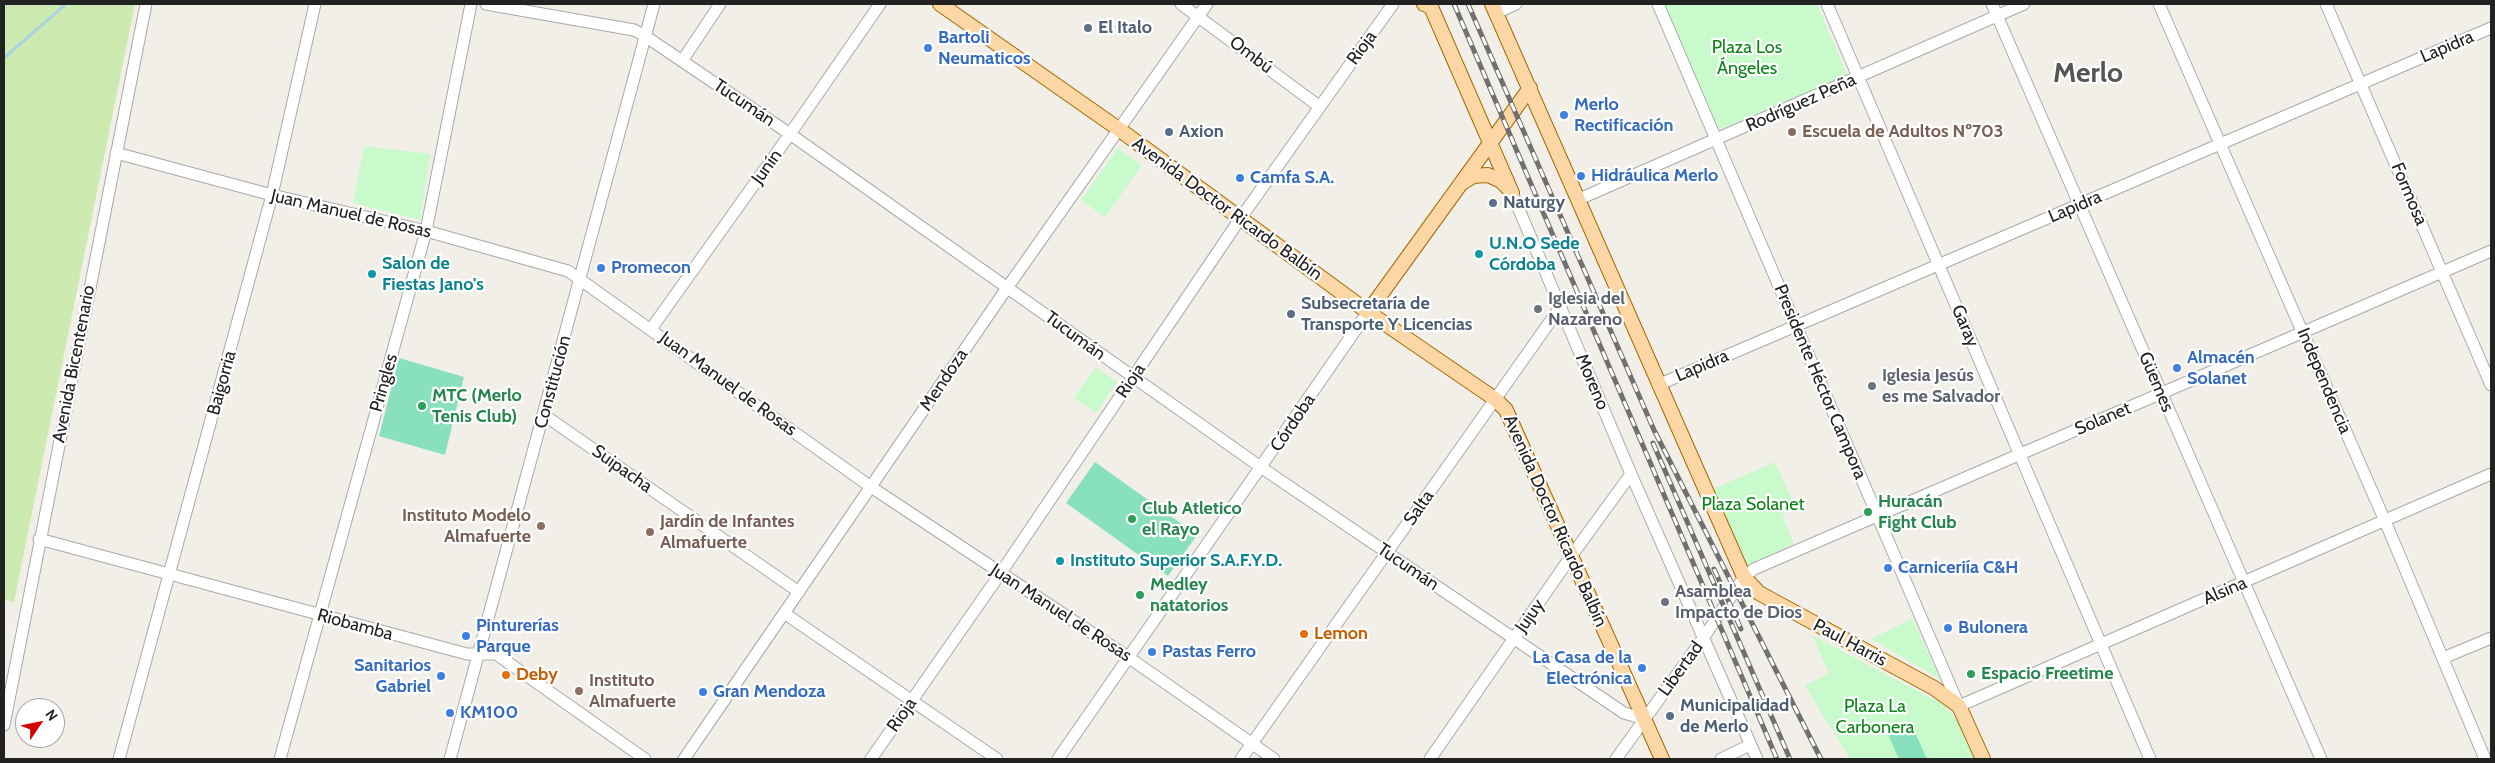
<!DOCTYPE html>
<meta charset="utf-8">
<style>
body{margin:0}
#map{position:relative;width:2495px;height:763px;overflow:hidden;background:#f2efe9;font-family:Cabin,sans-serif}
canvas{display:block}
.frame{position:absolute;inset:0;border:5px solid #222;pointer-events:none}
.north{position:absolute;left:15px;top:698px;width:50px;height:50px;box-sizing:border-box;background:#fff;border:1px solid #a7a7a7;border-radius:50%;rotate:56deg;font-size:14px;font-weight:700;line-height:20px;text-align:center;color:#222}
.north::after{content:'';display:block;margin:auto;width:18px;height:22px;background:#d40000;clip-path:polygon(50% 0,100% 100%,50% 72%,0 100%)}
</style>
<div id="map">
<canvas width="2495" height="763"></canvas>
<div class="frame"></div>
<div class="north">N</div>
</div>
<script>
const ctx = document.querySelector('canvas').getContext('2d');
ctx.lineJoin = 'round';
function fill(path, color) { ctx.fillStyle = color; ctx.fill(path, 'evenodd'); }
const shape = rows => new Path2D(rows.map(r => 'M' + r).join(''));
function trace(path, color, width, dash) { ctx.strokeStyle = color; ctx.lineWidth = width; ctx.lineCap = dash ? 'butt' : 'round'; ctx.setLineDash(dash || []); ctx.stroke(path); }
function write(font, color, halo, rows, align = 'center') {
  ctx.font = font + ' Cabin,sans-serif'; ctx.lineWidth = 4.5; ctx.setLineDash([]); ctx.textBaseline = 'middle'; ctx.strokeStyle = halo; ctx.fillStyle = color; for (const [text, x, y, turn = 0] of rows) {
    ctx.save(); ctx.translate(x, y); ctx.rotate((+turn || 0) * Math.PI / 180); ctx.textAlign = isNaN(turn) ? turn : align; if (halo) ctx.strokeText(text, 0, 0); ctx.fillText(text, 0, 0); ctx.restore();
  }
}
const grass = shape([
 [6,4,135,4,14,602,4,600,4,5]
]);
const park = shape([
 [1664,4,1817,4,1847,75,1719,130],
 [364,146,430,154,420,220,353,203],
 [1118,148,1142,165,1105,217,1081,200],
 [1096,367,1117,382,1096,413,1074,398],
 [1775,462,1796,508,1782,515,1794,544,1747,565,1713,489],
 [1912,619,1940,679,1871,639],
 [1812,635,1942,704,1958,721,1974,759,1850,759,1805,686,1829,673]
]);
const pitch = shape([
 [399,358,464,377,445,455,379,436],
 [1095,462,1197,535,1168,576,1066,503],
 [1910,722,1927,759,1899,759,1887,732]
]);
const stream = shape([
 [4,58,66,4]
]);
const minor = shape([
 [486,4,634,30,645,36,790,134,1262,468,1624,713,1645,719],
 [1181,4,1320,107],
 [1658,4,1959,706,2491,474],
 [1827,4,2150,759],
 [1992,4,2321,759],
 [2159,4,2385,521,2485,759],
 [2326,4,2491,385],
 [1496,13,1516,4],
 [682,61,720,4],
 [116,153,272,195,426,231,568,271,871,487,1128,657,1274,759],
 [1512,193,1631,474,1757,759],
 [1577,200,2024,4],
 [651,329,790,134,880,4],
 [1658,385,2491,28],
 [544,415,799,592],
 [39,539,467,654,496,654,645,759],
 [784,613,997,759],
 [2443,658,2491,638],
 [4,725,146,4],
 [119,759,272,195,315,4],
 [280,759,426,231,471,4],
 [450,759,654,4],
 [684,759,1007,288,1207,4],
 [871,759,1000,574,1240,219,1393,4],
 [1058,759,1368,312],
 [1241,759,1561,306],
 [1430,759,1572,555,1631,474],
 [1616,759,1704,637,1744,577,1754,569,2491,251],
 [1721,759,1750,745]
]);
const major = shape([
 [940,4,1120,130,1368,312,1495,399,1506,410,1662,759],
 [1424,4,1431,7,1512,193],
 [1492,4,1744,577,1759,593,1934,688,1959,706,1983,759],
 [1462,183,1473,176,1488,175,1501,181,1509,189],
 [1368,312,1530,88]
]);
const rail = shape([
 [1454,4,1777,759],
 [1468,4,1654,430,1821,759],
 [1653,443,1790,759],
 [1714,569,1741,629]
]);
const markers = [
 [1088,28,5,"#5c6f8a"],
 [928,48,5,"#3f7fe0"],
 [1564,115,5,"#3f7fe0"],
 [1169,132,5,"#5c6f8a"],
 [1792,132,5,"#8d6e63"],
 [1581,176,5,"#3f7fe0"],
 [1240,178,5,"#3f7fe0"],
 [1493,203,5,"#5c6f8a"],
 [1479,254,5,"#0f9aa8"],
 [601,268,5,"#3f7fe0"],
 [372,274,5,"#0f9aa8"],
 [1538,309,5,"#6b7280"],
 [1291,314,5,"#5c6f8a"],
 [2177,368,5,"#3f7fe0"],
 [1872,386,5,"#6b7280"],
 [422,406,5,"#2e9e5b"],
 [1868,512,5,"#2e9e5b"],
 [1132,519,5,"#2e9e5b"],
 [541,526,5,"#8d6e63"],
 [650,532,5,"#8d6e63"],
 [1060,561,5,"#0f9aa8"],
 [1888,568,5,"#3f7fe0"],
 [1140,595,5,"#2e9e5b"],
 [1665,602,5,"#6b7280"],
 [1948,628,5,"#3f7fe0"],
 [1304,634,5,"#e8710a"],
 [466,636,5,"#3f7fe0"],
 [1152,652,5,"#3f7fe0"],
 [1642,668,5,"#3f7fe0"],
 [1971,674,5,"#2e9e5b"],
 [506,675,5,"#e8710a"],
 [441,676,5,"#3f7fe0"],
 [579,691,5,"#8d6e63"],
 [703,692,5,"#3f7fe0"],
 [450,713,5,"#3f7fe0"],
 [1670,716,5,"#5c6f8a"]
];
const serviceNames = [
 ["El Italo",1098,28],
 ["Axion",1179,132],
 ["Naturgy",1503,203],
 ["Subsecretaría de",1301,304],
 ["Transporte Y Licencias",1301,325],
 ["Municipalidad",1680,706],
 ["de Merlo",1680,727]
];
const shopNames = [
 ["Bartoli",938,38],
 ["Neumaticos",938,59],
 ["Merlo",1574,105],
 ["Rectificación",1574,126],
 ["Hidráulica Merlo",1591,176],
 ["Camfa S.A.",1250,178],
 ["Promecon",611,268],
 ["Almacén",2187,358],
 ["Solanet",2187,379],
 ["Carniceriía C&H",1898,568],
 ["Pinturerías",476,626],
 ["Parque",476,647],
 ["Bulonera",1958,628],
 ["Pastas Ferro",1162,652],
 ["La Casa de la",1632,658,"right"],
 ["Electrónica",1632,679,"right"],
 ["Sanitarios",431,666,"right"],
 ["Gabriel",431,687,"right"],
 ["Gran Mendoza",713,692],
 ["KM100",460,713]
];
const streetNames = [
 ["Lapidra",2447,47,-23],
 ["Rioja",1362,48,-54],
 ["Ombú",1251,55,37],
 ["Tucumán",744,103,34],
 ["Rodríguez Peña",1801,103,-24],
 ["Junín",767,167,-54],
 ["Formosa",2409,194,67],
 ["Lapidra",2075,207,-23],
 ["Avenida Doctor Ricardo Balbín",1227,209,36],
 ["Juan Manuel de Rosas",351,214,13],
 ["Garay",1965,326,67],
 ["Tucumán",1075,336,36],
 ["Avenida Bicentenario",74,364,-79],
 ["Lapidra",1702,366,-23],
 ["Mendoza",944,380,-56],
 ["Rioja",1131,381,-56],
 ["Independencia",2324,381,67],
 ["Constitución",553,382,-75],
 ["Moreno",1592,382,67],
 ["Presidente Héctor Campora",1820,382,67],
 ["Güemes",2156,382,67],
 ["Baigorria",222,383,-75],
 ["Pringles",384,383,-74],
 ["Juan Manuel de Rosas",728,384,36],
 ["Solanet",2103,419,-23],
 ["Córdoba",1293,423,-56],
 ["Suipacha",622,469,35],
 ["Salta",1419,508,-55],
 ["Avenida Doctor Ricardo Balbín",1555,521,66],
 ["Tucumán",1408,567,34],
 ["Alsina",2225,591,-23],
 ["Juan Manuel de Rosas",1061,613,33],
 ["Jujuy",1530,616,-55],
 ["Riobamba",355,625,15],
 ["Paul Harris",1850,643,28],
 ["Libertad",1681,669,-54],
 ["Rioja",902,715,-55]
];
const parkNames = [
 ["Plaza Los",1747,48],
 ["Ángeles",1747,69],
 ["Plaza Solanet",1753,505],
 ["Plaza La",1875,707],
 ["Carbonera",1875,728]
];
const educationNames = [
 ["Escuela de Adultos Nº703",1802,132],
 ["Instituto Modelo",531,516,"right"],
 ["Almafuerte",531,537,"right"],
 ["Jardín de Infantes",660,522],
 ["Almafuerte",660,543],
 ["Instituto",589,681],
 ["Almafuerte",589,702]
];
const cultureNames = [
 ["U.N.O Sede",1489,244],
 ["Córdoba",1489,265],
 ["Salon de",382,264],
 ["Fiestas Jano's",382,285],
 ["Instituto Superior S.A.F.Y.D.",1070,561]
];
const worshipNames = [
 ["Iglesia del",1548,299],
 ["Nazareno",1548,320],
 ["Iglesia Jesús",1882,376],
 ["es me Salvador",1882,397],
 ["Asamblea",1675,592],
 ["Impacto de Dios",1675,613]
];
const leisureNames = [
 ["MTC (Merlo",432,396],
 ["Tenis Club)",432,417],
 ["Huracán",1878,502],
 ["Fight Club",1878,523],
 ["Club Atletico",1142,509],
 ["el Rayo",1142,530],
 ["Medley",1150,585],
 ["natatorios",1150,606],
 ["Espacio Freetime",1981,674]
];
const foodNames = [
 ["Lemon",1314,634],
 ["Deby",516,675]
];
const townNames = [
 ["Merlo",2088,74]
];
fill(grass, '#cdebb0');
fill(park, '#c8facc');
fill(pitch, '#88e0be');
trace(stream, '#aad3df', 3);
trace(minor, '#a9a9a9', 13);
trace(major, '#a06b00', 16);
trace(minor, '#fff', 11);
trace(major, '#fcd6a4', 14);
trace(rail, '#707070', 5);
trace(rail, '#fff', 3, [9]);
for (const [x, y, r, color] of markers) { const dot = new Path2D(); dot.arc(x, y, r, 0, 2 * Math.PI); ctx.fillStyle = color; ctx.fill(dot); trace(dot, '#fff', 2); }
write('bold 18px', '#4e5e75', '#fff', serviceNames, 'left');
write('bold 18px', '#366cbe', '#fff', shopNames, 'left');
write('18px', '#222', '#fff', streetNames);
write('18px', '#0c8416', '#fff', parkNames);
write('bold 18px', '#785e54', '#fff', educationNames, 'left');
write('bold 18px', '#0d838f', '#fff', cultureNames, 'left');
write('bold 18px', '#5b616d', '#fff', worshipNames, 'left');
write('bold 18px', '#27864d', '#fff', leisureNames, 'left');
write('bold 18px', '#c56008', '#fff', foodNames, 'left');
write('bold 28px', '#555', '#fff', townNames);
</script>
